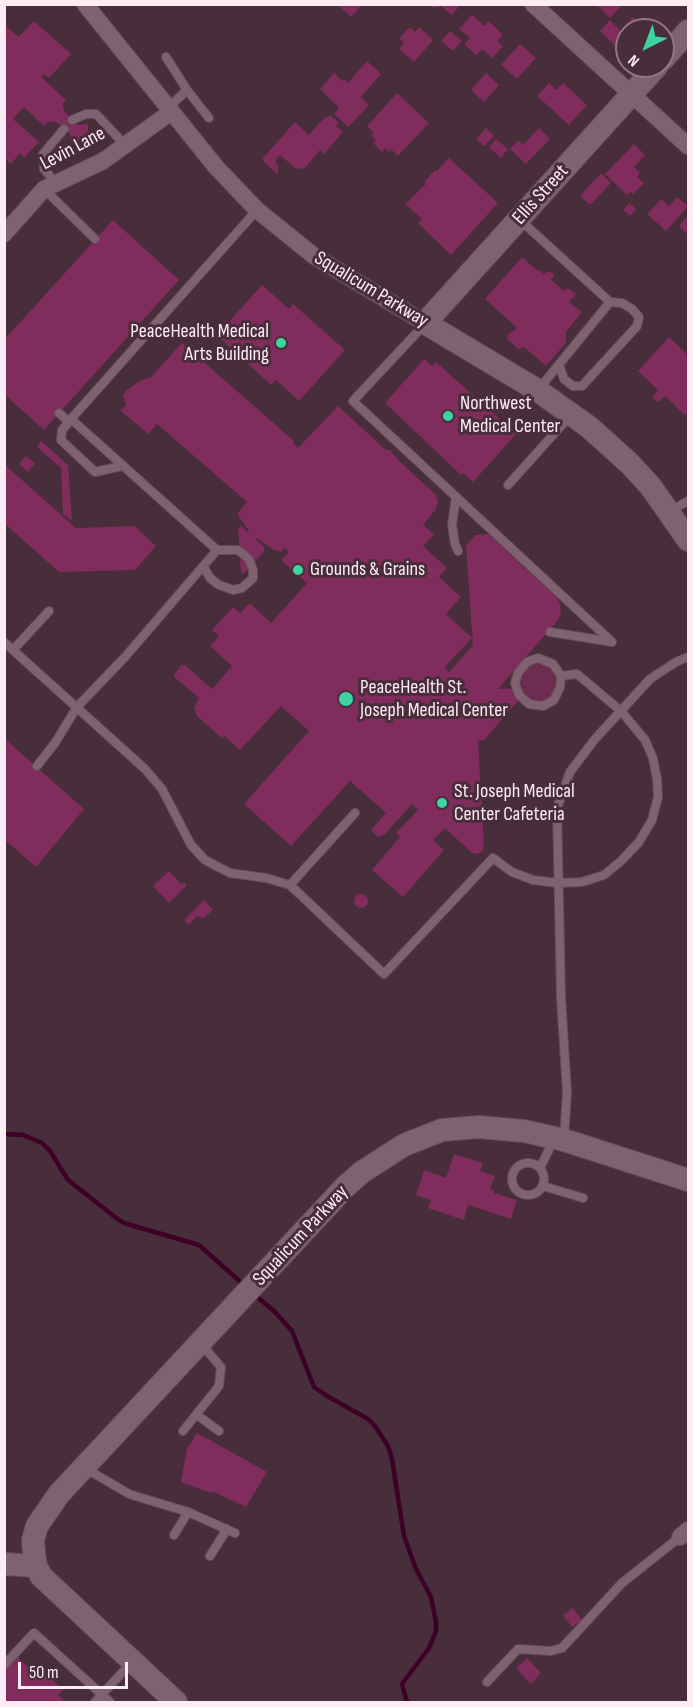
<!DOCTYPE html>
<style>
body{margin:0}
#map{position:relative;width:693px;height:1707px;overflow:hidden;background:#482d3a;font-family:"Sofia Sans Condensed",sans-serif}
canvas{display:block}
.frame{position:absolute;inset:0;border:6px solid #feecf4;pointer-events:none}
.north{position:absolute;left:615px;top:18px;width:60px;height:60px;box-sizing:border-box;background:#482d3a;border:2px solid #917984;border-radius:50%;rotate:222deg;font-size:16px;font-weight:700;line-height:24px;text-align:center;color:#feecf4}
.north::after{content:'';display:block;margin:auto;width:21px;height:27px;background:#3ed4a2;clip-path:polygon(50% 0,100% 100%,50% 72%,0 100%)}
.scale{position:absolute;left:18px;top:1662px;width:110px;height:27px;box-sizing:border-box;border:3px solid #feecf4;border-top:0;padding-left:8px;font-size:18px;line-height:21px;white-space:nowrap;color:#feecf4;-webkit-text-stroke:4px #482d3a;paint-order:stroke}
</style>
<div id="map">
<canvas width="693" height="1707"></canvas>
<div class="frame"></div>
<div class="north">N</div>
<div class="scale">50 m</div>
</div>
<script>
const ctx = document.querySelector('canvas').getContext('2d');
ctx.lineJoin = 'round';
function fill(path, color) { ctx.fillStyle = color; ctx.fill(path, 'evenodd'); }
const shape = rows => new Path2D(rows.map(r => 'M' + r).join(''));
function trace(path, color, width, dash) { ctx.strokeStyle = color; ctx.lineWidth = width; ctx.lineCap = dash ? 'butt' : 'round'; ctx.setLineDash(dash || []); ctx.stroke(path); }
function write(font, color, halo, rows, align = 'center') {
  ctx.font = font + ' "Sofia Sans Condensed",sans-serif'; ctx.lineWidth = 6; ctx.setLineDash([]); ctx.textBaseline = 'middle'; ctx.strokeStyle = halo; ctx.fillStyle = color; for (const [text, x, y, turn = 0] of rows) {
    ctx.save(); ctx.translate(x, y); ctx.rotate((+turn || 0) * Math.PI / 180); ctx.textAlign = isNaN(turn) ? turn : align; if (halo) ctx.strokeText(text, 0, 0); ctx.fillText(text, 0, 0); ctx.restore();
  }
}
const green = shape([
 [531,663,546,665,554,673,555,678,555,687,550,697,541,701,532,700,527,697,520,682,522,675]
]);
const stream = shape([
 [4,1134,23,1135,42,1143,50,1151,68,1180,115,1217,124,1223,199,1245,244,1285],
 [255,1295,275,1312,292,1331,314,1387,327,1396,368,1419,375,1426,388,1446,392,1459,404,1536,416,1569,431,1597,436,1622,436,1631,429,1648,402,1684,407,1702]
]);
const building = shape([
 [337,4,363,4,351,17],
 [429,4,461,4,452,15,441,6,434,8],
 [596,4,619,4,621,6,610,18],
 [472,15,485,26,489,21,503,35,497,41,503,46,492,58,482,49,476,55,464,44,470,38,459,29],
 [633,17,647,30,627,30,627,57,600,31,610,20,621,31],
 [34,21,71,54,49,78,44,74,41,77,66,100,63,104,64,111,78,125,88,124,88,135,81,142,71,143,70,134,56,122,48,122,44,126,24,107,13,119,39,142,24,158,20,153,11,164,4,158,4,25,19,37],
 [410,27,415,32,419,27,433,40,414,62,399,49,404,43,399,38],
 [450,31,462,41,453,51,441,41],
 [520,44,536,58,517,79,501,65],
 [367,61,381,74,361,97,369,105,348,127,334,114,339,108,320,89,334,73,342,81,345,79,348,83],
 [486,73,499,85,484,102,471,90],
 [549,83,556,90,563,83,587,105,569,125,537,96],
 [397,93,429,123,398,156,391,149,389,152,385,148,382,152,373,143,376,140,371,136,374,133,367,126],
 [330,115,339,123,336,126,343,132,324,154,320,150,304,169,295,168,280,155,275,161,278,165,278,175,263,161,263,158,294,123,296,123,309,135,325,117,327,118],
 [486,128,494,136,484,146,476,139],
 [539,128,550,139,526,164,510,149,518,140,523,145],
 [496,139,508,149,501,158,489,147],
 [634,144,645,155,634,167,640,173,637,177,644,183,633,194,631,192,627,195,605,174],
 [449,158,498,203,451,255,418,223,422,219,405,204,426,184,424,182,434,171,437,171],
 [601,173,611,183,590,205,580,196],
 [677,197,688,206,666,231,647,214,661,199,669,206],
 [629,203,636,209,630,216,623,210],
 [688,216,688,235,679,226],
 [113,220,179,280,44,430,4,394,4,340],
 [522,257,538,271,539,270,544,274,548,271,553,273,554,275,551,280,564,291,568,288,576,294,569,302,582,312,566,332,566,343,546,366,524,347,518,349,507,339,508,334,517,328,485,299],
 [262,285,289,309,293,304,345,350,299,401,276,380,271,385,217,335],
 [669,337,688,355,688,411,685,415,665,396,658,402,652,397,658,390,638,371],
 [182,343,294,441,293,443,298,448,338,406,386,450,390,450,399,461,435,494,438,501,436,509,423,525,434,534,423,546,447,568,439,577,461,597,446,614,472,638,444,668,449,672,473,645,466,546,475,535,488,534,556,597,560,604,561,613,558,620,498,689,524,688,525,693,484,740,478,741,484,844,482,852,475,854,471,852,445,828,433,840,444,850,403,897,372,870,400,837,396,833,418,810,412,804,385,834,378,837,371,830,386,813,350,781,291,846,244,804,309,731,281,706,240,750,224,736,222,738,198,717,194,709,199,698,173,676,181,665,185,665,212,689,232,666,210,646,219,636,212,630,233,607,240,613,250,603,271,623,307,583,281,560,289,552,284,548,281,552,272,549,257,538,256,540,264,547,264,551,245,573,241,573,238,528,241,526,248,532,249,531,237,514,247,502,157,424,148,434,120,410,126,405,123,396,126,391,138,382,151,377],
 [424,359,432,366,436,362,516,434,473,482,463,473,461,475,385,403],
 [41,441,68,465,72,521,63,514,61,468,37,447],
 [26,456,35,463,28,472,19,464],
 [4,464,76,528,134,526,156,546,135,570,59,572,4,523],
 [4,738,84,809,36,867,4,839],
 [169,871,181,884,184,882,187,885,169,903,153,886],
 '354 901a7 7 0 1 1 14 0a7 7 0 1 1-14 0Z',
 [204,900,213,910,202,919,198,915,189,925,184,920],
 [454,1154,483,1163,480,1171,495,1176,490,1189,494,1190,494,1193,517,1200,511,1219,468,1205,464,1220,428,1208,431,1200,416,1195,424,1170,446,1178],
 [197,1433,267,1472,246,1507,212,1491,211,1493,181,1482,187,1449],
 [573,1608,582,1620,572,1627,563,1615],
 [17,1657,36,1674,41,1669,63,1690,58,1695,66,1702,4,1702,4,1670],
 [527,1658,541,1673,531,1684,516,1668]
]);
const lane = shape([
 [166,57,187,90,209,118],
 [168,108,187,90],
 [72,120,86,114,96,114,125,145],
 [55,182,44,169,43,154,64,129],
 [44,189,95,239],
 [520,220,610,302,538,390],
 [424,325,353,401,612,642],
 [559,365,564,379,573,386,582,386,637,326,639,317,632,309,622,303,610,302],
 [59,413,69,422,71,419,217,550,238,550,249,559,253,570,253,578,242,588,233,590,219,585,210,578,203,566],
 [71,419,257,210],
 [69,422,62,430,61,440,95,472,122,466],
 [508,485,570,416],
 [456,497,452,525,455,544,458,551],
 [670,511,688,501],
 [550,632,612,642],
 [4,642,145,769,162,789,191,845,205,860,230,873,266,878,290,885,384,974,493,858,512,872,533,880,558,883,582,882,604,875,621,861,639,842,652,820,658,797,657,779,653,758,645,740,621,711,577,674,561,676,553,664,538,658,527,662,518,673,515,683,519,695,529,704,543,706,554,700,560,687,561,676],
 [13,650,49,611],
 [37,766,55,743,77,707,125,657,217,550],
 [290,885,355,813],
 [564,1139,567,1092,561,998,557,808,570,772,595,739,650,679,676,662,688,657],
 '512 1179a16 16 0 1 1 32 0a16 16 0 1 1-32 0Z',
 [540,1168,554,1139],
 [543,1186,583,1198],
 [197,1415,219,1431],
 [183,1431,219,1386,221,1367,201,1344],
 [85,1468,129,1494,188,1512,235,1533],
 [174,1535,188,1512],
 [210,1556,227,1529],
 [4,1665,34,1633,110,1702],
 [487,1682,518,1649,551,1651,562,1648,622,1583,680,1537],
 [95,1702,131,1663]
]);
const street = shape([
 [85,4,216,167,257,210,314,256,425,323],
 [533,4,688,146],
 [4,234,44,189,103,161,171,112],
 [680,1537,688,1530]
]);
const secondary = shape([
 [663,59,688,31],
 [657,66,425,323,537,390,589,427,630,464,651,487,688,540],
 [4,1564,36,1566],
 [176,1702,41,1576,36,1566,34,1553,33,1540,37,1526,59,1494,346,1186,362,1172,404,1145,442,1130,479,1127,524,1131,564,1140,688,1180]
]);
const markers = [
 [281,343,6,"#3ed4a2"],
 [448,416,6,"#3ed4a2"],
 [298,570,6,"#3ed4a2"],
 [346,699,8,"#3ed4a2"],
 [442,803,6,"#3ed4a2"]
];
const streetNames = [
 ["Levin Lane",73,149,-28],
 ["Ellis Street",541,195,-48],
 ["Squalicum Parkway",371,290,31],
 ["Squalicum Parkway",301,1236,-47]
];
const poiNames = [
 ["PeaceHealth Medical",269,332,"right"],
 ["Arts Building",269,355,"right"],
 ["Northwest",460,404],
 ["Medical Center",460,427],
 ["Grounds & Grains",310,570],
 ["PeaceHealth St.",360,688],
 ["Joseph Medical Center",360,711],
 ["St. Joseph Medical",454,792],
 ["Center Cafeteria",454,815]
];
fill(green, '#6d2c50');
trace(stream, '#3d0026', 4.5);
fill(building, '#802c5c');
trace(lane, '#634c59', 10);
trace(street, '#634c59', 18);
trace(secondary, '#634c59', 24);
trace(lane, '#806170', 8);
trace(street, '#806170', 16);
trace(secondary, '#806170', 22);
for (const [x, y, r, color] of markers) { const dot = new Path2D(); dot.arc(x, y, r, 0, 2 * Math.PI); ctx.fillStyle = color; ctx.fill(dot); trace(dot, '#482d3a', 2); }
write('20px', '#feecf4', '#482d3a', streetNames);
write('20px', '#feecf4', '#482d3a', poiNames, 'left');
</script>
